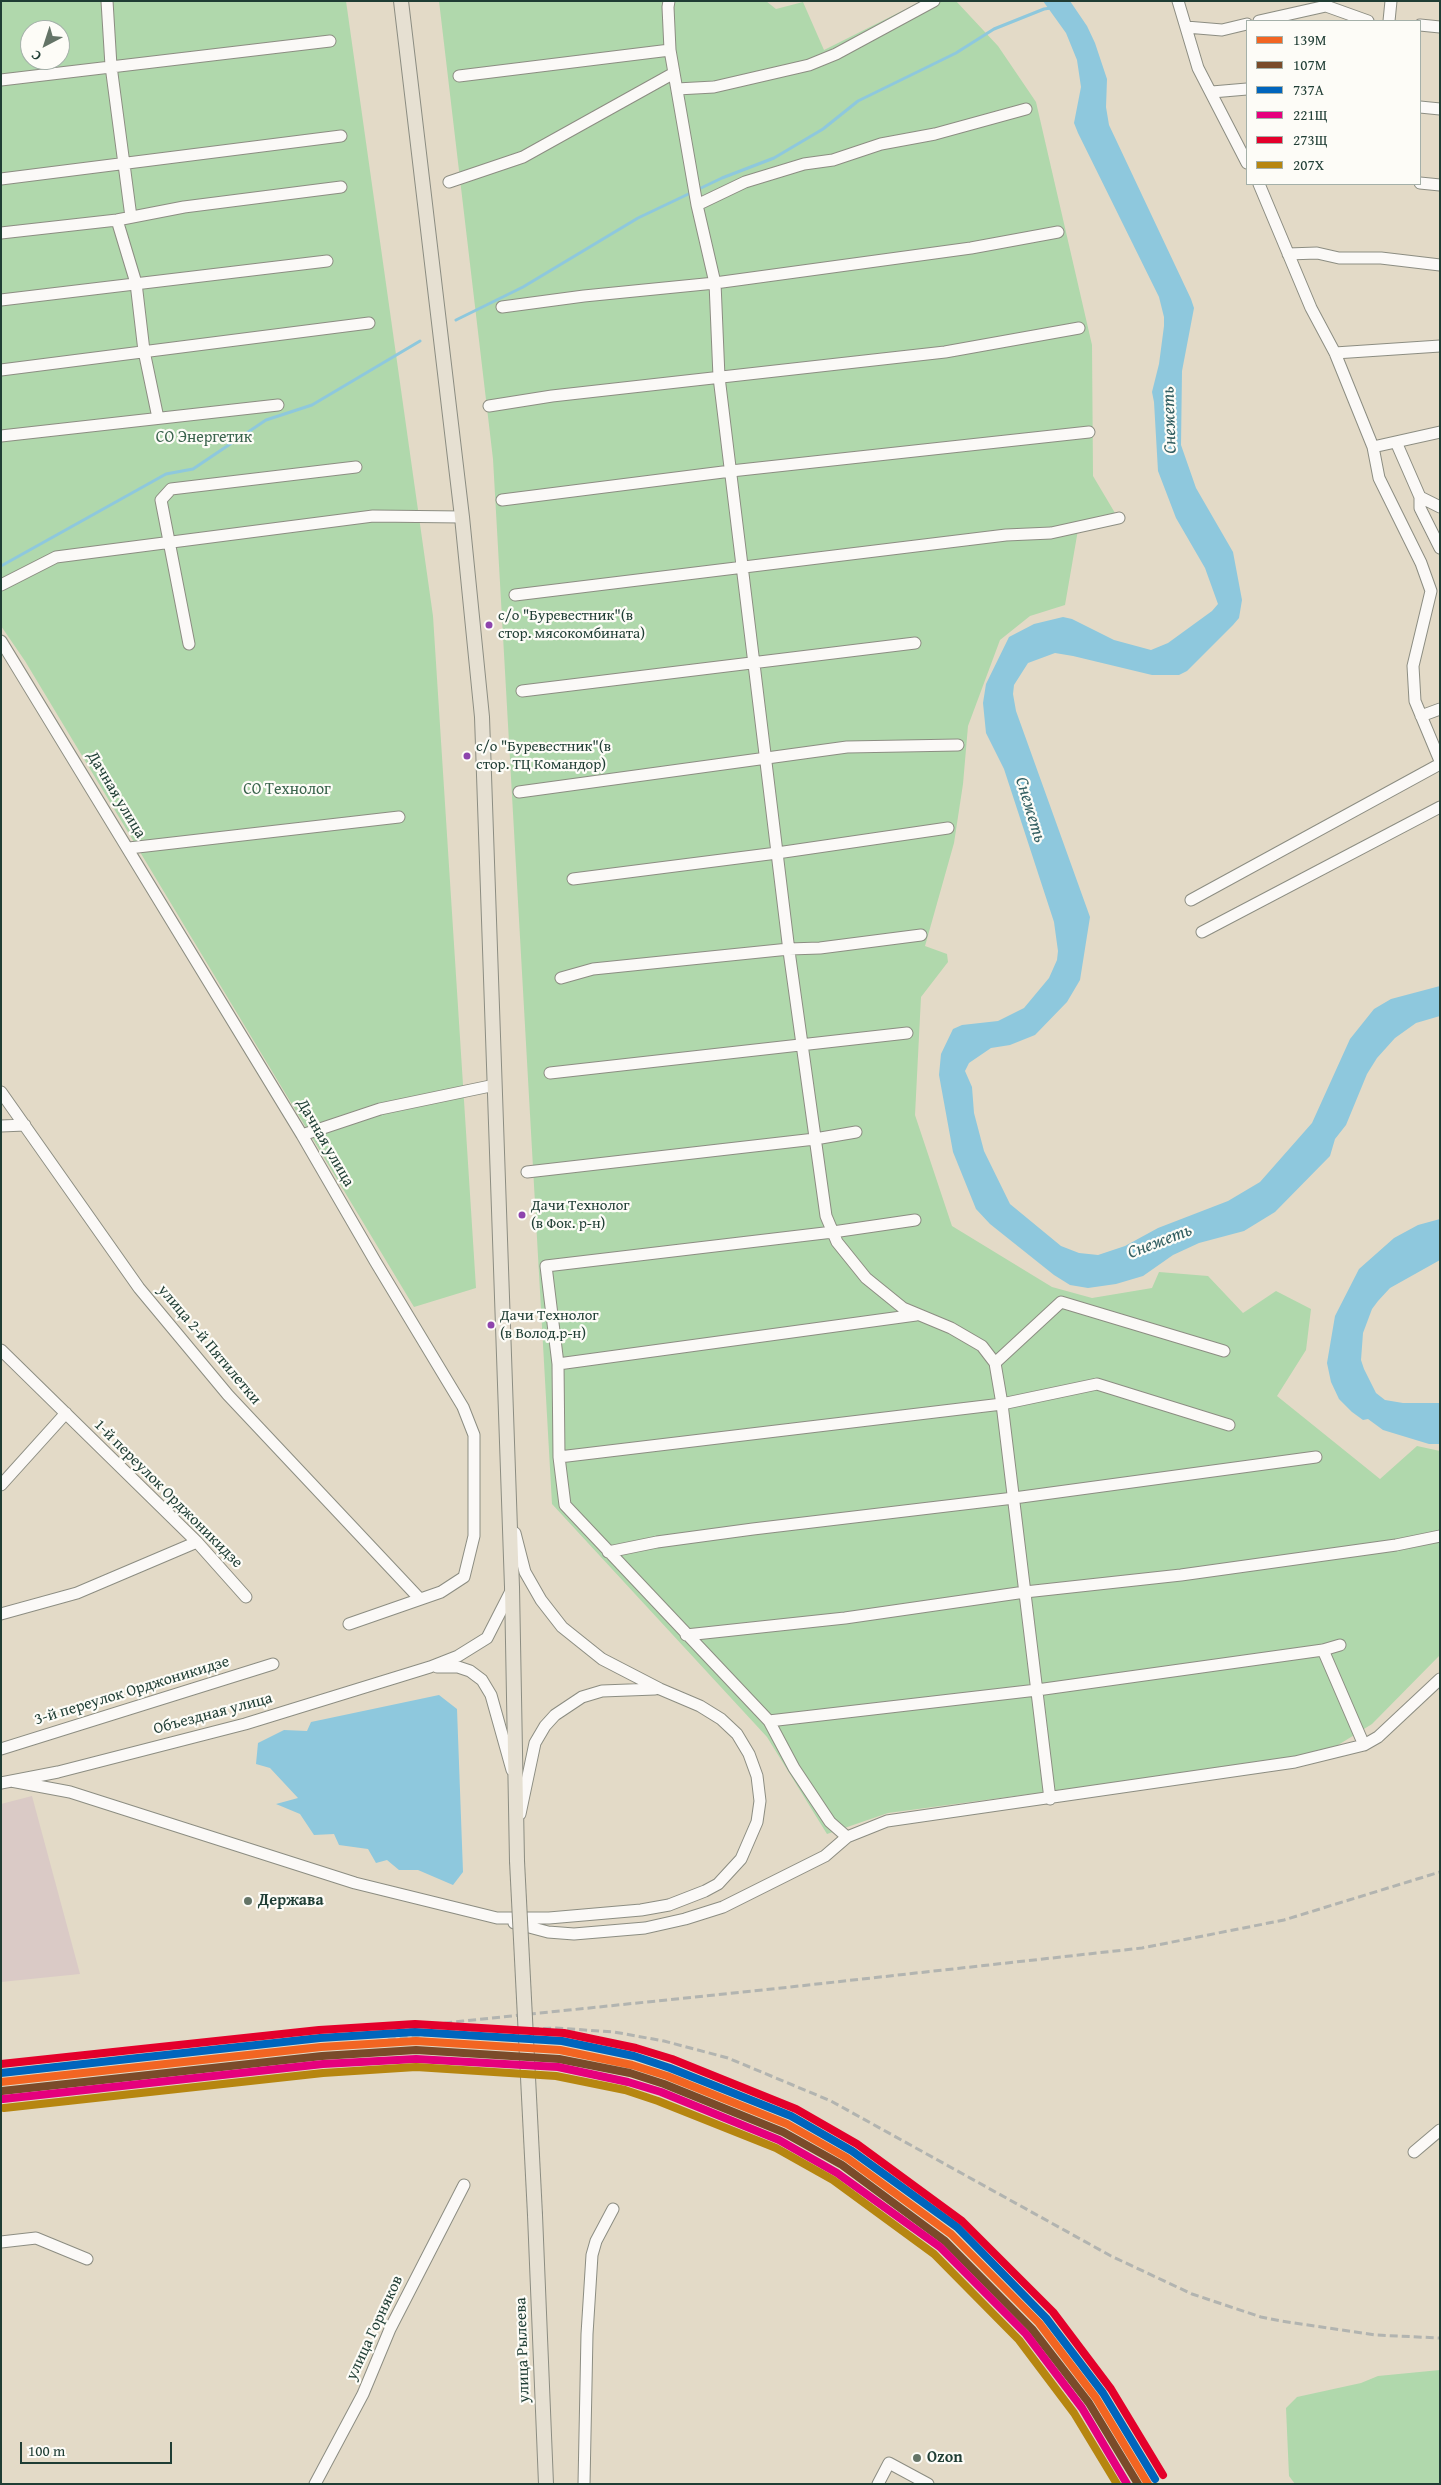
<!DOCTYPE html>
<meta charset="utf-8">
<style>
body{margin:0}
#map{position:relative;width:1441px;height:2485px;overflow:hidden;background:#e3dac7;font-family:"Gentium Book Plus",serif}
canvas{display:block}
.frame{position:absolute;inset:0;border:2px solid #1f3d34;pointer-events:none}
.legend{position:absolute;left:1246px;top:20px;width:175px;height:165px;box-sizing:border-box;background:#fdfcf7;border:1px solid #a4b0a9;margin:0;padding:6px 9px;list-style:none;font-size:15px;color:#1f3d34}
.legend li{display:flex;align-items:center;gap:10px;height:25px}
.legend b{width:25px;border:1px solid #a4b0a9}
.north{position:absolute;left:20px;top:20px;width:50px;height:50px;box-sizing:border-box;background:#fdfcf7;border:1px solid #a4b0a9;border-radius:50%;rotate:220deg;font-size:14px;font-weight:700;line-height:20px;text-align:center;color:#1f3d34}
.north::after{content:'';display:block;margin:auto;width:18px;height:22px;background:#647467;clip-path:polygon(50% 0,100% 100%,50% 72%,0 100%)}
.scale{position:absolute;left:20px;top:2442px;width:152px;height:22px;box-sizing:border-box;border:2px solid #1f3d34;border-top:0;padding-left:6px;font-size:15px;line-height:18px;white-space:nowrap;color:#1f3d34;-webkit-text-stroke:4px #fdfcf7;paint-order:stroke}
</style>
<div id="map">
<canvas width="1441" height="2485"></canvas>
<div class="frame"></div>
<ul class="legend">
<li><b style="height:6px;background:#f26522"></b>139М</li>
<li><b style="height:6px;background:#7a4b2a"></b>107М</li>
<li><b style="height:6px;background:#0065bd"></b>737А</li>
<li><b style="height:6px;background:#e5007d"></b>221Щ</li>
<li><b style="height:6px;background:#e4002b"></b>273Щ</li>
<li><b style="height:6px;background:#b68610"></b>207Х</li>
</ul>
<div class="north">С</div>
<div class="scale">100 m</div>
</div>
<script>
const ctx = document.querySelector('canvas').getContext('2d');
ctx.lineJoin = 'round';
function fill(path, color) { ctx.fillStyle = color; ctx.fill(path, 'evenodd'); }
const shape = rows => new Path2D(rows.map(r => 'M' + r).join(''));
function trace(path, color, width, dash) { ctx.strokeStyle = color; ctx.lineWidth = width; ctx.lineCap = dash ? 'butt' : 'round'; ctx.setLineDash(dash || []); ctx.stroke(path); }
function write(font, color, halo, rows, align = 'center') {
  ctx.font = font + ' "Gentium Book Plus",serif'; ctx.lineWidth = 4.5; ctx.setLineDash([]); ctx.textBaseline = 'middle'; ctx.strokeStyle = halo; ctx.fillStyle = color; for (const [text, x, y, turn = 0] of rows) {
    ctx.save(); ctx.translate(x, y); ctx.rotate((+turn || 0) * Math.PI / 180); ctx.textAlign = isNaN(turn) ? turn : align; if (halo) ctx.strokeText(text, 0, 0); ctx.fillText(text, 0, 0); ctx.restore();
  }
}
const industrial = shape([
 [32,1796,80,1974,1,1982,1,1804]
]);
const green = shape([
 [1,1,346,1,433,616,476,1288,414,1307,25,661,1,626],
 [30,30,60,30,60,60,30,60],
 [439,1,766,1,776,9,803,2,824,50,922,1,956,1,998,46,1036,102,1092,345,1093,476,1115,513,1079,524,1065,605,1030,616,1000,640,968,726,963,784,954,843,925,946,947,954,948,962,921,997,915,1115,952,1226,1052,1287,1092,1298,1152,1288,1159,1272,1208,1276,1243,1313,1276,1291,1311,1309,1306,1350,1277,1396,1380,1479,1417,1446,1440,1451,1440,1655,1372,1724,1322,1755,888,1813,827,1834,767,1737,552,1504,493,459],
 [1440,2370,1440,2484,1295,2484,1289,2476,1286,2408,1297,2397,1361,2383,1378,2376]
]);
const water = shape([
 [1043,1,1070,1,1087,26,1095,43,1107,79,1106,107,1109,125,1191,299,1194,308,1182,371,1181,445,1196,488,1233,552,1242,600,1239,618,1233,625,1187,671,1179,675,1152,675,1073,656,1055,653,1028,663,1014,685,1013,694,1016,711,1090,917,1080,980,1067,1002,1035,1035,1010,1045,991,1048,969,1063,965,1071,972,1087,974,1113,984,1151,1010,1204,1061,1246,1079,1253,1098,1255,1125,1246,1158,1228,1228,1201,1260,1182,1312,1123,1350,1039,1374,1009,1391,999,1440,986,1440,1016,1416,1023,1395,1038,1377,1058,1367,1074,1346,1125,1335,1139,1330,1156,1275,1212,1244,1231,1199,1243,1173,1255,1143,1276,1116,1284,1088,1288,1070,1285,1054,1275,990,1224,976,1209,953,1152,939,1075,941,1054,953,1029,962,1025,998,1021,1024,1008,1049,978,1057,960,1058,951,1054,922,1004,769,986,733,983,703,986,684,1009,637,1034,624,1063,617,1072,619,1114,640,1151,650,1168,643,1212,611,1218,604,1205,568,1176,518,1158,471,1154,402,1152,392,1159,364,1164,326,1164,317,1159,297,1078,133,1074,123,1081,87,1077,60,1066,33],
 [1440,1219,1440,1260,1390,1288,1378,1301,1372,1309,1363,1333,1361,1360,1364,1369,1376,1393,1385,1400,1403,1403,1440,1403,1440,1444,1429,1444,1383,1430,1368,1419,1363,1420,1352,1412,1339,1399,1331,1382,1327,1363,1335,1316,1359,1269,1394,1238,1418,1225],
 [439,1695,457,1709,463,1872,453,1885,418,1870,399,1870,387,1860,376,1863,368,1849,339,1845,334,1834,314,1835,300,1814,276,1804,298,1798,270,1768,256,1764,258,1743,284,1730,307,1731,311,1722]
]);
const stream = shape([
 [456,320,523,287,638,218,722,178,774,158,823,129,858,101,956,53,994,29,1044,9,1051,8],
 [1,566,166,474,193,469,266,420,312,405,420,341]
]);
const minor = shape([
 [107,1,111,66,131,217],
 [669,1,668,7,670,50,697,205,715,283,719,377,789,951,826,1216,837,1242,866,1278,903,1308,951,1328,982,1346,995,1363,1002,1404,1050,1799],
 [1178,1,1198,68,1247,163],
 [1259,21,1326,6,1368,21],
 [1389,21,1391,1],
 [1420,25,1440,27],
 [1186,27,1222,30,1247,24],
 [459,76,670,50],
 [1,80,330,41],
 [677,89,714,87,809,65,836,54,934,1],
 [1212,92,1247,89],
 [1420,107,1440,109],
 [1,179,341,136],
 [449,182,523,157,674,73],
 [1420,183,1440,185],
 [1259,184,1311,308,1335,353,1373,447,1379,478,1421,563,1431,591,1413,666,1415,701,1440,761],
 [697,205,745,182,804,164,833,160,881,144,935,134,1026,109],
 [117,220,136,283,144,351,158,418],
 [1,233,117,220,184,207,341,187],
 [1288,254,1317,253,1339,258,1381,258,1440,265],
 [1,300,327,261],
 [502,307,584,296,715,283,971,248,1058,232],
 [1335,353,1440,346],
 [1,370,369,323],
 [489,406,552,396,945,352,1079,328],
 [1,436,278,405],
 [1396,442,1420,497,1440,507],
 [1373,447,1440,432],
 [1420,497,1420,508,1440,548],
 [502,500,731,471,1089,432],
 [1,585,56,557,373,516,462,517],
 [515,595,1006,535,1051,533,1119,518],
 [1,641,302,1135,375,1261,463,1407,474,1435,474,1536,464,1577,441,1592,349,1624],
 [189,644,161,500,171,489,356,467],
 [522,691,915,643],
 [1421,716,1440,709],
 [519,792,847,747,958,745],
 [129,848,399,817],
 [573,879,777,853,948,828],
 [1191,900,1440,764],
 [1202,932,1440,807],
 [561,978,593,969,789,949,820,948,921,935],
 [550,1073,907,1033],
 [1,1092,139,1288,228,1395,419,1598],
 [1,1126,25,1125],
 [302,1135,380,1109,495,1085],
 [527,1172,815,1139,856,1132],
 [1,1350,197,1542,246,1597],
 [995,1363,1061,1302,1224,1351],
 [558,1364,916,1315],
 [559,1457,1002,1404,1097,1384,1229,1425],
 [1,1485,66,1413],
 [608,1552,657,1542,753,1529,1014,1498,1316,1457],
 [1,1614,77,1593,197,1542],
 [686,1635,845,1618,1025,1592,1181,1575,1396,1545,1440,1536],
 [1323,1650,1364,1745],
 [437,1667,458,1667,470,1671,482,1680,491,1695,512,1770],
 [769,1721,1037,1690,1323,1650,1340,1645],
 [1,1749,273,1664],
 [11,1781,70,1792,355,1883,497,1918,549,1918,641,1910,669,1905,705,1891,718,1884,741,1859,757,1822,760,1801,757,1776,749,1754,737,1734,721,1719,700,1706,660,1689,602,1659,562,1627,541,1600,525,1572,515,1533],
 [1,1783,58,1772,245,1724,430,1667,458,1656,487,1638,512,1589],
 [520,1814,535,1743,545,1726,555,1715,582,1697,602,1691,655,1689],
 [847,1837,830,1822,794,1768,769,1721,565,1505,559,1457,558,1364,546,1266,833,1232,915,1220],
 [514,1923,548,1932,574,1934,645,1928,685,1919,723,1907,825,1856,847,1837,887,1821,1295,1762,1364,1745,1378,1737,1440,1679],
 [1414,2152,1440,2130],
 [1,2242,36,2238,87,2259],
 [315,2484,363,2394,390,2329,464,2185],
 [584,2484,587,2334,592,2255,596,2241,613,2209],
 [878,2484,889,2463,928,2484]
]);
const major = shape([
 [401,1,462,517,482,717,512,1587,517,1861],
 [535,2215,546,2484]
]);
const rail = shape([
 [364,2043,456,2031,556,2028,614,2032,664,2041,728,2058,831,2101,1111,2256,1192,2294,1261,2317,1281,2321,1376,2335,1440,2338],
 [218,2051,463,2021,763,1990,1142,1948,1284,1920,1440,1872]
]);
const majorBridge = shape([
 [517,1861,535,2215]
]);
const rail1 = shape([
 [1,2082,321,2047,416,2041,560,2050,632,2065,667,2076,787,2124,847,2158,951,2234,1039,2323,1096,2398,1148,2484]
]);
const rail2 = shape([
 [2,2091,322,2056,416,2050,559,2059,630,2073,664,2084,783,2132,842,2165,945,2241,1032,2329,1089,2403,1138,2484]
]);
const rail3 = shape([
 [1,2073,320,2038,415,2032,562,2041,634,2056,670,2068,791,2116,852,2151,957,2227,1046,2318,1103,2393,1155,2479]
]);
const rail4 = shape([
 [3,2099,323,2064,416,2059,558,2067,628,2082,661,2092,779,2140,837,2173,940,2247,1026,2334,1082,2408,1127,2484]
]);
const rail5 = shape([
 [1,2064,319,2030,415,2024,564,2033,636,2048,672,2059,796,2109,857,2144,962,2221,1053,2312,1111,2389,1163,2475]
]);
const rail6 = shape([
 [4,2108,323,2073,416,2067,556,2076,625,2090,658,2101,776,2148,833,2180,934,2254,1019,2340,1074,2413,1117,2484]
]);
const markers = [
 [489,625,4.5,"#8e44ad"],
 [467,756,4.5,"#8e44ad"],
 [522,1215,4.5,"#8e44ad"],
 [491,1325,4.5,"#8e44ad"],
 [248,1901,5,"#647467"],
 [917,2458,5,"#647467"]
];
const busNames = [
 ["с/о \"Буревестник\"(в",498,616],
 ["стор. мясокомбината)",498,634],
 ["с/о \"Буревестник\"(в",476,747],
 ["стор. ТЦ Командор)",476,765],
 ["Дачи Технолог",531,1206],
 ["(в Фок. р-н)",531,1224],
 ["Дачи Технолог",500,1316],
 ["(в Волод.р-н)",500,1334]
];
const parkNames = [
 ["СО Энергетик",204,438],
 ["СО Технолог",287,790]
];
const streetNames = [
 ["Дачная улица",116,795,59],
 ["Дачная улица",325,1143,60],
 ["улица 2-й Пятилетки",209,1345,50],
 ["1-й переулок Орджоникидзе",168,1494,45],
 ["3-й переулок Орджоникидзе",132,1691,-17],
 ["Объездная улица",213,1714,-15],
 ["улица Горняков",375,2328,-65],
 ["улица Рылеева",523,2350,-92]
];
const poiNames = [
 ["Держава",258,1901],
 ["Ozon",927,2458]
];
const waterNames = [
 ["Снежеть",1170,420,-92],
 ["Снежеть",1030,810,73],
 ["Снежеть",1160,1242,-21]
];
fill(industrial, '#dacac6');
fill(green, '#b0d8ac');
fill(water, '#8ec8dd');
trace(stream, '#8ec8dd', 3);
trace(minor, '#8c8d82', 13);
trace(major, '#8c8d82', 16);
trace(minor, '#fbf9f7', 11);
trace(major, '#e6e0d2', 14);
trace(rail, '#b2b4b0', 3, [8, 4]);
trace(majorBridge, '#8c8d82', 16, []);
trace(majorBridge, '#e6e0d2', 14);
trace(rail1, '#f26522', 8);
trace(rail2, '#7a4b2a', 8);
trace(rail3, '#0065bd', 8);
trace(rail4, '#e5007d', 8);
trace(rail5, '#e4002b', 8);
trace(rail6, '#b68610', 8);
for (const [x, y, r, color] of markers) { const dot = new Path2D(); dot.arc(x, y, r, 0, 2 * Math.PI); ctx.fillStyle = color; ctx.fill(dot); trace(dot, '#fdfcf7', 2); }
write('15px', '#1f3d34', '#fdfcf7', busNames, 'left');
write('16px', '#39634c', '#fdfcf7', parkNames);
write('16px', '#1f3d34', '#fdfcf7', streetNames);
write('bold 16px', '#1f3d34', '#fdfcf7', poiNames, 'left');
write('italic 18px', '#325e61', '#fdfcf7', waterNames);
</script>
